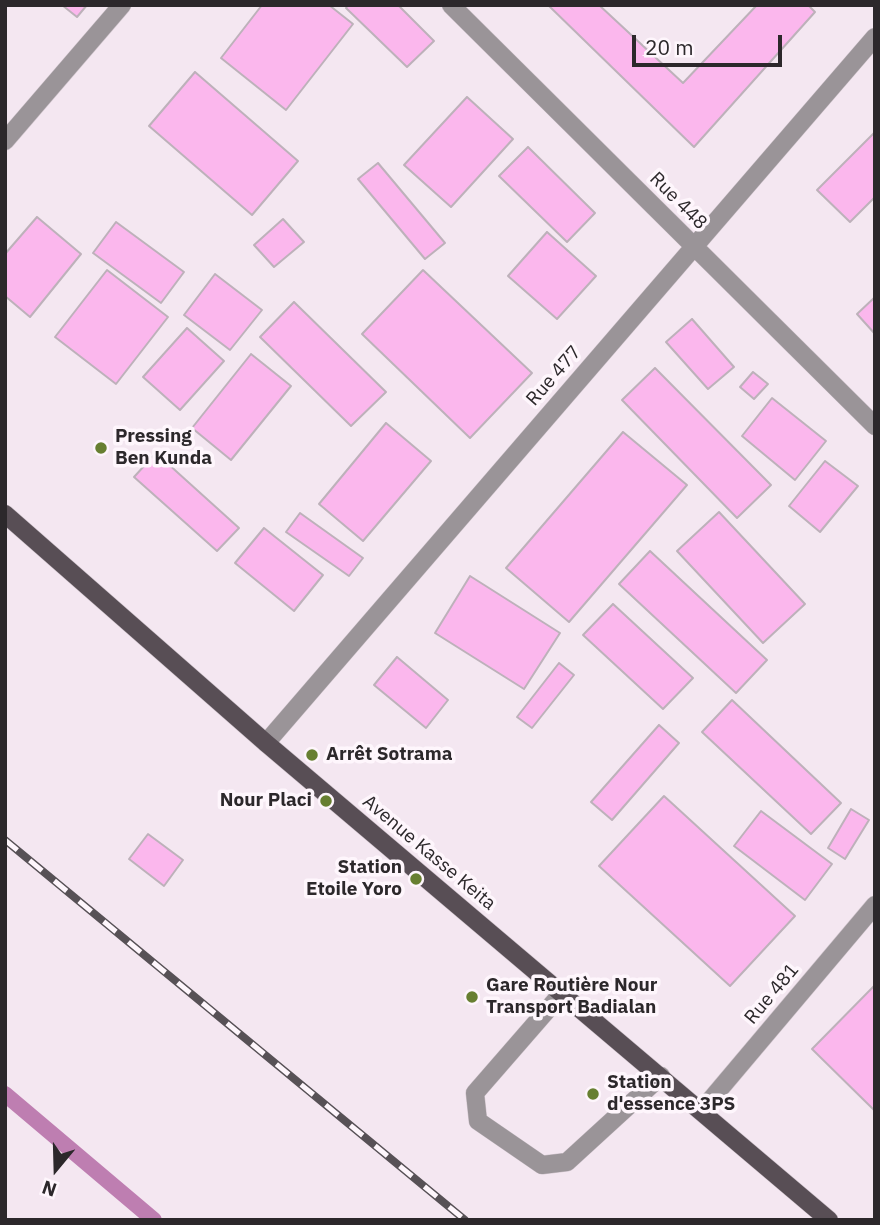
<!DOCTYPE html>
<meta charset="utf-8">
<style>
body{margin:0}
#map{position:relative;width:880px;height:1225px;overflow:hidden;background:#f4e7f1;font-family:"IBM Plex Sans",sans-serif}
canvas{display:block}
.frame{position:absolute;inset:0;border:7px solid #2c282b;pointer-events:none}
.north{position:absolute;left:21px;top:1134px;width:70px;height:70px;-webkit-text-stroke:5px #fef6fc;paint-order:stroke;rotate:199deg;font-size:19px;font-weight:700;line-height:28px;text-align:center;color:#2c282b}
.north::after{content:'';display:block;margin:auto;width:24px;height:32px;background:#2c282b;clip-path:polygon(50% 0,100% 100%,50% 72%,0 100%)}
.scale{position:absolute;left:632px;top:35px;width:150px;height:32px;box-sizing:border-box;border:4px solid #2c282b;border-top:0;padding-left:9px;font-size:21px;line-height:24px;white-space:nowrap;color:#2c282b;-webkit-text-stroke:5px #fef6fc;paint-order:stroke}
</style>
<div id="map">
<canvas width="880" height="1225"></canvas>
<div class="frame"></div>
<div class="north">N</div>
<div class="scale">20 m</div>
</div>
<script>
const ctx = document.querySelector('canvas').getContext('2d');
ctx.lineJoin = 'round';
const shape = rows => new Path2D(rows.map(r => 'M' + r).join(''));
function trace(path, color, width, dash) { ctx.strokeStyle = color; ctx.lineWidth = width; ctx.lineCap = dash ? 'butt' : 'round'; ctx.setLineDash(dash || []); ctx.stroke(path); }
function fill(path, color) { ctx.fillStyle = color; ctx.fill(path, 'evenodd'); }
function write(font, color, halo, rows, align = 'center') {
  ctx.font = font + ' "IBM Plex Sans",sans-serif'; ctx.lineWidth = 7; ctx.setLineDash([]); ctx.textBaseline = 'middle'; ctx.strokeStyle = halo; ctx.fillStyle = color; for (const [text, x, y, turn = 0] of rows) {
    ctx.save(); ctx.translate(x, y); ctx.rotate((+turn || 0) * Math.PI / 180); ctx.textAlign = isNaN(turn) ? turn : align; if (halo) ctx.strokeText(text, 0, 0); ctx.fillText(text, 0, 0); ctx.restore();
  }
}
const stream = shape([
 [5,1094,154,1220]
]);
const building = shape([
 [62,5,87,5,77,17,62,5],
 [262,5,329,5,353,24,286,110,221,58,262,5],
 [348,5,398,5,434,41,407,67,346,8,348,5],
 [548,5,599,5,683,83,757,5,808,5,815,12,694,147,548,5],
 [195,72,298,161,252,215,149,126,195,72],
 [467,97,513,139,451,207,404,165,467,97],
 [875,132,875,197,850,222,817,190,875,132],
 [528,147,595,213,567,242,499,176,528,147],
 [378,163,445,243,425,259,358,179,378,163],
 [37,217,81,254,30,317,5,296,5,254,37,217],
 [283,219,304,242,274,267,254,245,283,219],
 [116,222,184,272,161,303,93,253,116,222],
 [547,232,596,276,557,319,508,276,547,232],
 [107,270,168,317,116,384,55,337,107,270],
 [423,270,532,373,470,438,362,334,423,270],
 [215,274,262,310,230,350,184,315,215,274],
 [875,297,875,334,857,314,875,297],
 [294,302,386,392,351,426,260,337,294,302],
 [692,319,734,367,708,389,666,342,692,319],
 [187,328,224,361,180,410,143,377,187,328],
 [251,354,291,386,231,460,192,428,251,354],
 [655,368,771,485,737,518,622,400,655,368],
 [753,372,768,384,754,399,740,387,753,372],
 [772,398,826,441,795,480,742,436,772,398],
 [386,423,431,461,363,541,319,504,386,423],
 [623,432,687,485,569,622,506,568,623,432],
 [156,453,239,528,217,551,134,477,156,453],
 [825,461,858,486,820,532,789,506,825,461],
 [719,512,805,604,763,643,677,551,719,512],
 [300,513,363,558,349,576,286,532,300,513],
 [264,528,323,575,294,611,235,563,264,528],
 [650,551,767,660,736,693,619,584,650,551],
 [470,576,560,633,524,689,435,633,470,576],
 [613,604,693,678,663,709,583,635,613,604],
 [397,657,448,700,426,728,374,685,397,657],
 [559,663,574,675,532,728,517,717,559,663],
 [732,700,841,803,811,834,702,732,732,700],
 [659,725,679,743,612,820,591,802,659,725],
 [664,796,795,916,730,986,599,866,664,796],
 [851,809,869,820,845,859,828,848,851,809],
 [761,811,832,864,805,900,734,846,761,811],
 [148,834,183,860,164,886,129,859,148,834],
 [875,985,875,1111,812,1049,875,985]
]);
const minor = shape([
 [451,5,875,426],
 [5,141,122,5],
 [266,743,875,37],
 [562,993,475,1093,478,1121,542,1165,567,1162,661,1076],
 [702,1110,875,905]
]);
const major = shape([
 [5,514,266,743,829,1220]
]);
const rail = shape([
 [5,840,465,1220]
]);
const markers = [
 [101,448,7,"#677f31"],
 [312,755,7,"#677f31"],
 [326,801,7,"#677f31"],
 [416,879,7,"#677f31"],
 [472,997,7,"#677f31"],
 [593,1094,7,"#677f31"]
];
const streetNames = [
 ["Rue 448",678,201,45],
 ["Rue 477",554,376,-49],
 ["Avenue Kasse Keita",429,853,40],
 ["Rue 481",772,994,-50]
];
const poiNames = [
 ["Pressing",115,437],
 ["Ben Kunda",115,459],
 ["Arrêt Sotrama",326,755],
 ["Nour Placi",312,801,"right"],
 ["Station",402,868,"right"],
 ["Etoile Yoro",402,890,"right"],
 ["Gare Routière Nour",486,986],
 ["Transport Badialan",486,1008],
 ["Station",607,1083],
 ["d'essence 3PS",607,1105]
];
trace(stream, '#be7eb1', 16);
fill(building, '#fbb7ed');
trace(building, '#bdb1ba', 2);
trace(minor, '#d0c5cd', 19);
trace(major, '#d0c5cd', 19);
trace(minor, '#9a9498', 18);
trace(major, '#584e55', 18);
trace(rail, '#575156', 8);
trace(rail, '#fef6fc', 5, [16]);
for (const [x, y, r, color] of markers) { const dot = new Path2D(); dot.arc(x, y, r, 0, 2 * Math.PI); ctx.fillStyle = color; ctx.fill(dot); trace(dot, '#fef6fc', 2.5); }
write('19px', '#2c282b', '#fef6fc', streetNames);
write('bold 19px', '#2c282b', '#fef6fc', poiNames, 'left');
</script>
